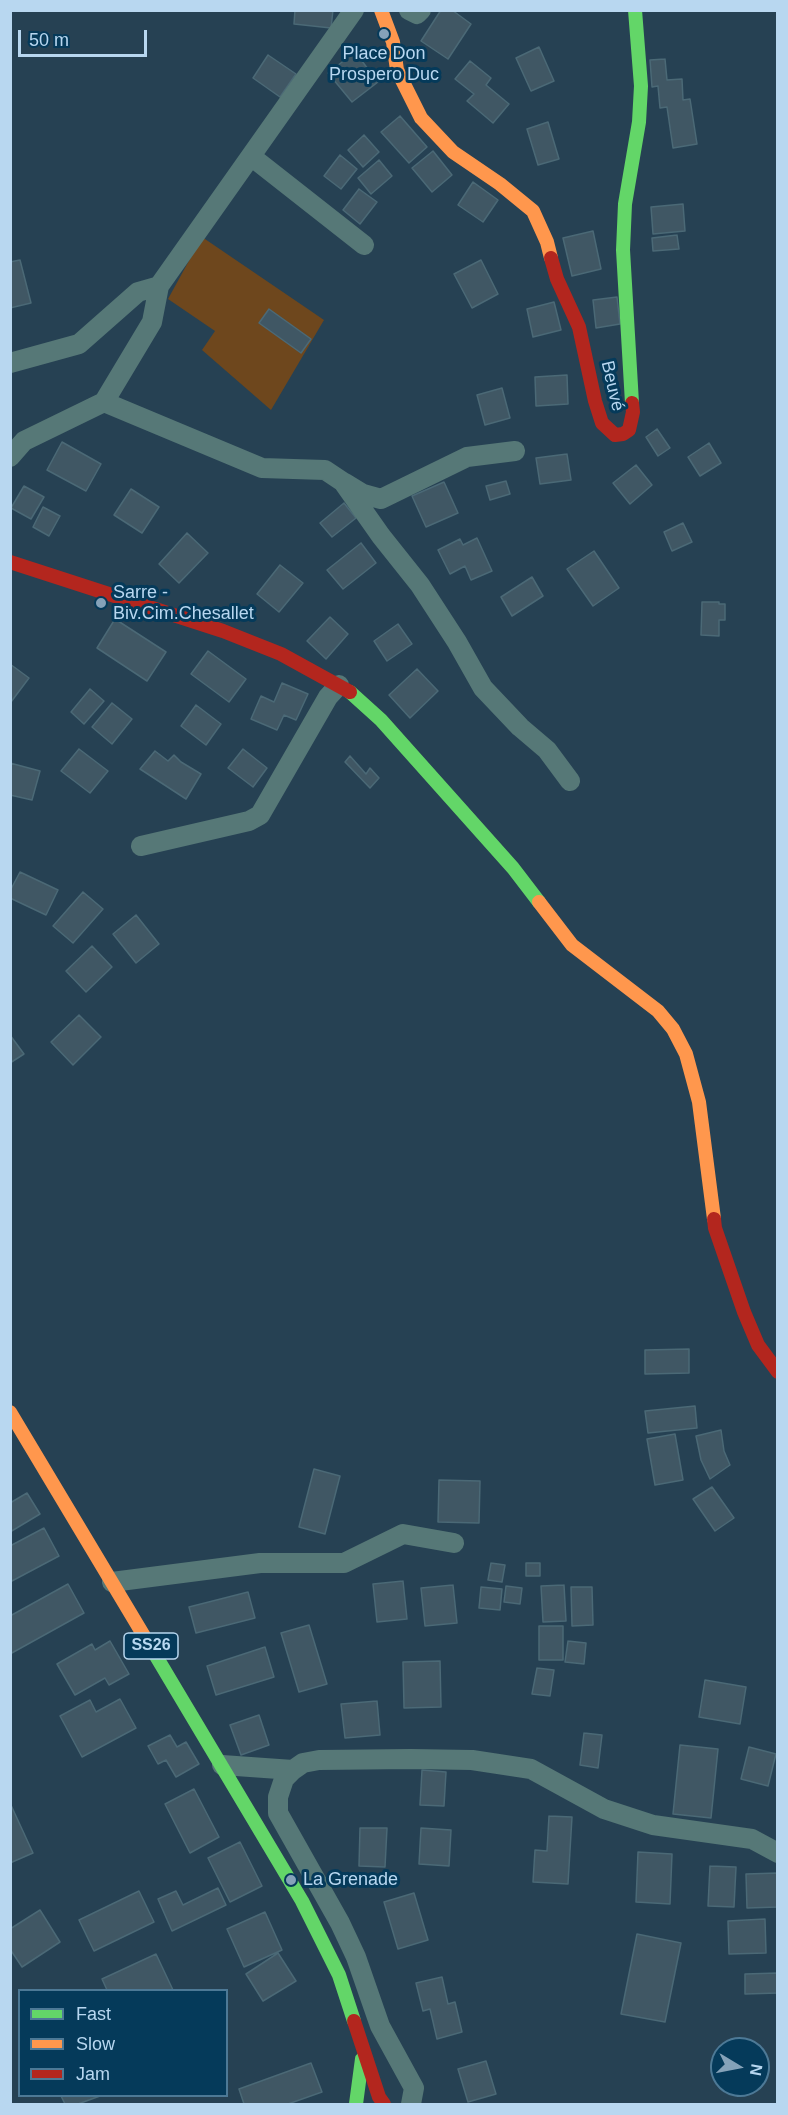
<!DOCTYPE html>
<meta charset="utf-8">
<style>
body{margin:0}
#map{position:relative;width:788px;height:2115px;overflow:hidden;background:#264153;font-family:Arial,sans-serif}
canvas{display:block}
.frame{position:absolute;inset:0;border:12px solid #b8d7f0;pointer-events:none}
.legend{position:absolute;left:18px;top:1989px;width:210px;height:108px;box-sizing:border-box;background:#053a5a;border:2px solid #4d7996;margin:0;padding:8px 10px;list-style:none;font-size:18px;color:#b8d7f0}
.legend li{display:flex;align-items:center;gap:12px;height:30px}
.legend b{width:30px;border:2px solid #4d7996}
.north{position:absolute;left:710px;top:2037px;width:60px;height:60px;box-sizing:border-box;background:#053a5a;border:2px solid #4d7996;border-radius:50%;rotate:100deg;font-size:16px;font-weight:700;line-height:24px;text-align:center;color:#b8d7f0}
.north::after{content:'';display:block;margin:auto;width:21px;height:27px;background:#85a2b9;clip-path:polygon(50% 0,100% 100%,50% 72%,0 100%)}
.scale{position:absolute;left:18px;top:30px;width:129px;height:27px;box-sizing:border-box;border:3px solid #b8d7f0;border-top:0;padding-left:8px;font-size:18px;line-height:21px;white-space:nowrap;color:#b8d7f0;-webkit-text-stroke:4px #053a5a;paint-order:stroke}
</style>
<div id="map">
<canvas width="788" height="2115"></canvas>
<div class="frame"></div>
<ul class="legend">
<li><b style="height:8px;background:#63d668"></b>Fast</li>
<li><b style="height:8px;background:#ff974d"></b>Slow</li>
<li><b style="height:8px;background:#b3261e"></b>Jam</li>
</ul>
<div class="north">N</div>
<div class="scale">50 m</div>
</div>
<script>
const ctx = document.querySelector('canvas').getContext('2d');
ctx.lineJoin = 'round';
function fill(path, color) { ctx.fillStyle = color; ctx.fill(path, 'evenodd'); }
const shape = rows => new Path2D(rows.map(r => 'M' + r).join(''));
function trace(path, color, width, dash) { ctx.strokeStyle = color; ctx.lineWidth = width; ctx.lineCap = dash ? 'butt' : 'round'; ctx.setLineDash(dash || []); ctx.stroke(path); }
function write(font, color, halo, rows, align = 'center') {
  ctx.font = font + ' Arial,sans-serif'; ctx.lineWidth = 6; ctx.setLineDash([]); ctx.textBaseline = 'middle'; ctx.strokeStyle = halo; ctx.fillStyle = color; for (const [text, x, y, turn = 0] of rows) {
    ctx.save(); ctx.translate(x, y); ctx.rotate((+turn || 0) * Math.PI / 180); ctx.textAlign = isNaN(turn) ? turn : align; if (halo) ctx.strokeText(text, 0, 0); ctx.fillText(text, 0, 0); ctx.restore();
  }
}
const green = shape([
 [202,237,324,320,271,410,202,350,215,331,168,299]
]);
const building = shape([
 [295,10,333,10,331,28,294,24,295,10],
 [441,10,452,10,471,24,448,59,421,41,441,10],
 [539,47,554,81,531,91,516,58,539,47],
 [355,52,378,82,352,102,328,73,355,52],
 [268,55,296,74,280,97,253,78,268,55],
 [665,59,667,80,682,79,683,100,690,99,697,144,673,148,667,107,660,108,658,86,652,87,650,60,665,59],
 [470,61,491,78,486,85,509,104,493,123,467,101,474,94,455,79,470,61],
 [400,116,427,147,409,163,381,132,400,116],
 [548,122,559,159,538,165,527,129,548,122],
 [364,135,379,152,363,167,348,150,364,135],
 [433,151,452,175,432,192,412,168,433,151],
 [340,155,357,169,341,189,324,176,340,155],
 [379,160,392,176,371,194,358,178,379,160],
 [473,182,498,200,483,222,458,205,473,182],
 [359,189,377,202,360,224,343,210,359,189],
 [683,204,685,231,653,234,651,207,683,204],
 [593,231,601,269,572,276,563,238,593,231],
 [677,235,679,249,653,251,652,238,677,235],
 [20,260,31,303,10,308,10,262,20,260],
 [481,260,498,294,472,308,454,274,481,260],
 [617,297,620,324,596,328,593,300,617,297],
 [554,302,561,330,533,337,527,309,554,302],
 [269,309,311,339,301,353,259,323,269,309],
 [567,375,568,404,536,406,535,377,567,375],
 [502,388,510,418,485,425,477,395,502,388],
 [657,429,670,448,658,456,646,437,657,429],
 [62,442,101,464,86,491,47,470,62,442],
 [709,443,721,463,700,476,688,457,709,443],
 [567,454,571,480,540,484,536,458,567,454],
 [636,465,652,485,630,504,613,483,636,465],
 [506,481,510,494,490,500,486,486,506,481],
 [444,482,458,513,426,527,412,496,444,482],
 [24,486,44,497,31,519,11,508,24,486],
 [131,489,159,507,142,533,114,515,131,489],
 [344,503,356,518,332,537,320,523,344,503],
 [43,507,60,516,49,536,33,527,43,507],
 [683,523,692,542,672,551,664,532,683,523],
 [187,533,208,553,179,583,159,564,187,533],
 [477,538,492,571,471,580,465,566,450,574,438,550,460,539,463,545,477,538],
 [361,543,376,563,343,589,327,570,361,543],
 [594,551,619,588,593,606,567,569,594,551],
 [280,565,303,583,279,612,257,594,280,565],
 [532,577,543,596,512,616,501,597,532,577],
 [702,602,719,602,719,604,725,604,725,620,719,620,719,636,701,635,702,602],
 [330,617,348,634,326,659,307,641,330,617],
 [115,619,166,652,147,681,97,648,115,619],
 [398,624,412,644,387,661,374,641,398,624],
 [208,651,246,679,229,702,191,674,208,651],
 [10,664,29,678,11,702,10,702,10,664],
 [417,669,438,691,410,718,389,695,417,669],
 [282,683,308,694,296,720,284,715,277,730,251,719,261,696,274,702,282,683],
 [90,689,104,701,84,724,71,712,90,689],
 [112,703,132,719,112,744,92,727,112,703],
 [196,705,221,724,206,745,181,726,196,705],
 [79,749,108,771,90,793,61,771,79,749],
 [243,749,267,768,253,787,228,768,243,749],
 [155,751,168,761,174,755,181,762,201,774,186,799,140,769,155,751],
 [350,756,366,774,370,768,379,778,370,788,345,762,350,756],
 [10,763,40,771,32,800,10,795,10,763],
 [20,872,58,890,46,915,10,898,10,891,20,872],
 [83,892,103,909,73,943,53,926,83,892],
 [136,915,159,944,136,963,113,934,136,915],
 [92,946,112,967,86,992,66,971,92,946],
 [79,1015,101,1037,73,1065,51,1042,79,1015],
 [10,1035,24,1054,10,1063,10,1035],
 [689,1349,689,1373,645,1374,645,1350,689,1349],
 [695,1406,697,1428,648,1433,645,1411,695,1406],
 [721,1430,724,1451,730,1465,710,1479,701,1460,696,1436,721,1430],
 [675,1434,683,1480,655,1485,647,1439,675,1434],
 [314,1469,340,1476,325,1534,299,1527,314,1469],
 [439,1480,480,1481,479,1523,438,1522,439,1480],
 [712,1487,734,1518,715,1531,693,1499,712,1487],
 [27,1493,40,1514,10,1532,10,1503,27,1493],
 [44,1528,59,1556,10,1582,10,1546,44,1528],
 [491,1563,505,1565,502,1582,488,1580,491,1563],
 [526,1563,540,1563,540,1576,526,1576,526,1563],
 [403,1581,407,1619,377,1622,373,1584,403,1581],
 [68,1584,84,1613,10,1654,10,1616,68,1584],
 [453,1585,457,1623,425,1626,421,1588,453,1585],
 [564,1585,566,1621,543,1622,541,1586,564,1585],
 [506,1586,522,1588,520,1604,504,1602,506,1586],
 [481,1587,502,1589,500,1610,479,1608,481,1587],
 [571,1587,592,1587,593,1625,572,1626,571,1587],
 [248,1592,255,1618,196,1633,189,1607,248,1592],
 [309,1625,327,1684,299,1692,281,1633,309,1625],
 [539,1626,563,1626,563,1660,539,1660,539,1626],
 [110,1641,129,1674,109,1685,105,1678,75,1695,57,1664,92,1644,95,1650,110,1641],
 [568,1641,586,1643,584,1664,565,1662,568,1641],
 [265,1647,274,1677,216,1695,207,1666,265,1647],
 [440,1661,441,1707,404,1708,403,1662,440,1661],
 [537,1668,554,1670,550,1696,532,1694,537,1668],
 [705,1680,746,1687,740,1724,699,1717,705,1680],
 [120,1699,136,1728,82,1757,60,1716,90,1700,96,1712,120,1699],
 [377,1701,380,1735,345,1738,341,1704,377,1701],
 [259,1715,269,1745,241,1755,230,1725,259,1715],
 [584,1733,602,1735,598,1768,580,1765,584,1733],
 [170,1735,177,1747,186,1742,199,1764,176,1777,166,1760,158,1764,148,1746,170,1735],
 [680,1745,718,1749,711,1818,673,1814,680,1745],
 [749,1747,776,1754,768,1786,741,1779,749,1747],
 [422,1770,446,1772,444,1806,420,1805,422,1770],
 [194,1789,219,1837,190,1853,165,1804,194,1789],
 [10,1803,33,1853,10,1863,10,1803],
 [549,1816,572,1817,568,1884,533,1882,535,1850,547,1851,549,1816],
 [360,1828,387,1828,385,1867,359,1866,360,1828],
 [421,1828,451,1830,449,1866,419,1864,421,1828],
 [240,1842,262,1886,230,1902,208,1858,240,1842],
 [638,1852,672,1854,670,1904,636,1902,638,1852],
 [710,1866,736,1867,734,1907,708,1906,710,1866],
 [778,1873,778,1907,747,1908,746,1874,778,1873],
 [218,1888,226,1905,172,1931,158,1899,176,1891,183,1905,218,1888],
 [139,1891,154,1922,94,1951,79,1920,139,1891],
 [414,1893,428,1940,398,1949,384,1902,414,1893],
 [40,1910,60,1942,22,1967,10,1949,10,1929,40,1910],
 [265,1912,282,1950,244,1967,227,1929,265,1912],
 [765,1919,766,1953,729,1954,728,1921,765,1919],
 [637,1934,681,1943,665,2022,621,2014,637,1934],
 [278,1953,296,1981,263,2001,246,1974,278,1953],
 [156,1954,173,1990,107,1990,102,1979,156,1954],
 [778,1973,778,1993,745,1994,745,1974,778,1973],
 [442,1977,448,2004,455,2002,462,2032,437,2039,430,2009,423,2011,416,1983,442,1977],
 [486,2061,496,2094,468,2102,458,2069,486,2061],
 [311,2063,322,2092,288,2104,244,2104,239,2089,311,2063],
 [61,2096,100,2096,78,2104,65,2104,61,2096]
]);
const street = shape([
 [409,10,417,14,421,10],
 [252,157,364,245],
 [10,363,79,344,138,292,159,286],
 [104,402,262,468,325,470,343,482,381,536,420,585,457,642,483,688,520,727,547,750,570,781],
 [10,457,24,441,104,402,152,322,159,286,354,10],
 [345,483,363,494,381,499,467,457,515,451],
 [141,846,249,821,260,815,328,697,339,685],
 [112,1582,260,1563,344,1563,403,1534,454,1543],
 [222,1765,293,1770],
 [411,2104,414,2088,380,2026,356,1957,340,1923,278,1813,278,1797,284,1779,293,1770,303,1763,319,1760,411,1759,472,1760,531,1769,604,1809,653,1825,752,1839,778,1853]
]);
const fast = shape([
 [632,403,623,250,625,204,639,122,641,86,635,10],
 [350,692,381,720,513,868,539,902],
 [153,1651,302,1901,339,1975,354,2021],
 [356,2104,362,2059]
]);
const slow = shape([
 [381,10,393,42,397,70,421,118,453,152,500,184,533,211,547,242,551,258],
 [539,902,572,945,658,1011,673,1029,686,1054,699,1102,714,1219],
 [10,1412,153,1651]
]);
const jam = shape([
 [551,258,557,279,579,327,595,401,602,423,615,435,623,434,629,430,633,412,632,403],
 [10,562,223,631,281,654,350,692],
 [714,1219,715,1228,744,1312,758,1345,778,1372],
 [354,2021,379,2097,384,2104]
]);
const markers = [
 [384,34,6,"#85a2b9"],
 [101,603,6,"#85a2b9"],
 [291,1880,6,"#85a2b9"]
];
const shields = [
 [151,1646,54]
];
const shieldNames = [
 ["SS26",151,1646]
];
const poiNames = [
 ["Place Don",384,54,"center"],
 ["Prospero Duc",384,75,"center"],
 ["Sarre -",113,593],
 ["Biv.Cim.Chesallet",113,614],
 ["La Grenade",303,1880]
];
const streetNames = [
 ["Beuvé",612,386,77]
];
fill(green, '#6e471d');
fill(building, '#405764');
trace(building, '#4b6976', 1.5);
trace(street, '#567877', 20);
trace(fast, '#63d668', 14);
trace(slow, '#ff974d', 14);
trace(jam, '#b3261e', 14);
for (const [x, y, r, color] of markers) { const dot = new Path2D(); dot.arc(x, y, r, 0, 2 * Math.PI); ctx.fillStyle = color; ctx.fill(dot); trace(dot, '#053a5a', 2); }
for (const [x, y, w] of shields) { const box = new Path2D(); box.roundRect(x - w / 2, y - 13, w, 26, 4.5); ctx.fillStyle = '#053a5a'; ctx.fill(box); trace(box, '#b8d7f0', 1.5); }
write('bold 16px', '#b8d7f0', null, shieldNames);
write('18px', '#b8d7f0', '#053a5a', poiNames, 'left');
write('18px', '#b8d7f0', '#053a5a', streetNames);
</script>
